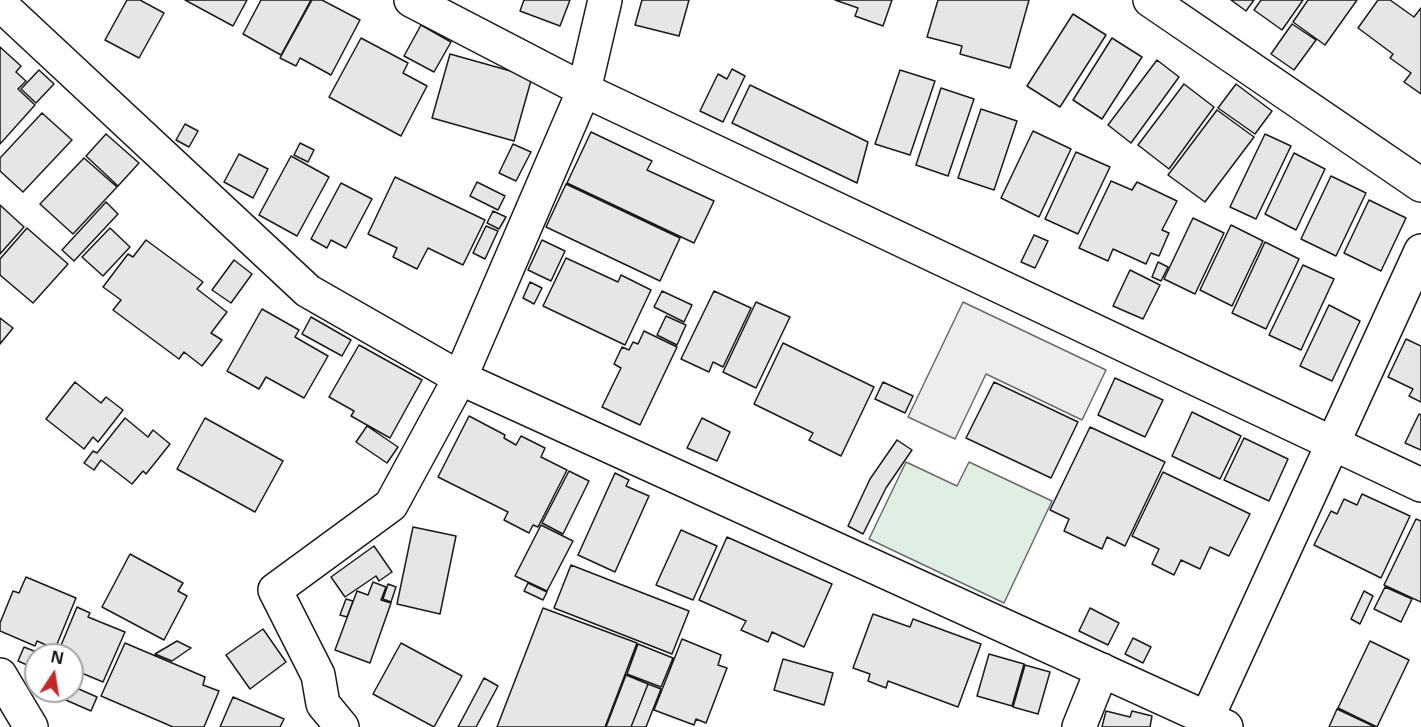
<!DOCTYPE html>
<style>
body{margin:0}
#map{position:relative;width:1421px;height:727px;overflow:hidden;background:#fff;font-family:"Noto Sans",sans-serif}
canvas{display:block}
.north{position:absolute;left:24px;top:643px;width:60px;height:60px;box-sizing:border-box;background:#fff;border:2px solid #a3a3a3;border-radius:50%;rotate:12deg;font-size:16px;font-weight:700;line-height:24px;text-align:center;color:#1a1a1a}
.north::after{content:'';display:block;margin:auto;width:21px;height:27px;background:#c62828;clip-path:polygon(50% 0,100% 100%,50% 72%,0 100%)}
</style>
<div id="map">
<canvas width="1421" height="727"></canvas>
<div class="north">N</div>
</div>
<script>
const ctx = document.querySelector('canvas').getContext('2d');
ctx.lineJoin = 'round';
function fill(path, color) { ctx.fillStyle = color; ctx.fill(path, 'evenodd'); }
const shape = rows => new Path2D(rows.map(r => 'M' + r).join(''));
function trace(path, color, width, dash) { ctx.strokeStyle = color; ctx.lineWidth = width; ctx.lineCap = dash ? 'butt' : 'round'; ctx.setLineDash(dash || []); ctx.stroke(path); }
const green = shape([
 [906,462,957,486,969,462,1052,501,1004,603,869,539,906,462]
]);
const parking = shape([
 [963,302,1106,370,1082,420,986,374,955,439,908,417,963,302]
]);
const building = shape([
 [127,0,140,0,164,13,139,58,105,40,127,0],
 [185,0,247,0,233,26,185,0],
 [261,0,311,0,281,55,243,34,261,0],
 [312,0,322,0,360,20,331,75,300,58,296,66,280,58,312,0],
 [524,0,570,0,560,26,520,11,524,0],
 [642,0,689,0,679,36,635,25,642,0],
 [835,0,892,0,883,26,855,16,858,8,835,0],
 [938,0,1029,0,1010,68,960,54,962,46,927,37,938,0],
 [1231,0,1254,0,1246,11,1231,0],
 [1261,0,1303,0,1282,30,1254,10,1261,0],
 [1308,0,1357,0,1325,45,1293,22,1308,0],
 [1378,0,1390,0,1414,17,1421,8,1421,94,1404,82,1411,73,1390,58,1393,54,1358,28,1378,0],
 [1073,14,1106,35,1060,107,1027,86,1073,14],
 [1292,24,1316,40,1294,70,1271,54,1292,24],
 [421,25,451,42,434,72,404,56,421,25],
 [361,38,408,63,403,73,427,86,401,136,329,97,361,38],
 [1112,38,1142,57,1102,119,1073,100,1112,38],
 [0,47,21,66,16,72,26,81,18,89,35,105,0,144,0,47],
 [450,54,532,77,514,141,432,118,450,54],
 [1157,60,1179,77,1131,143,1108,125,1157,60],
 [732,69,745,76,723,122,700,111,718,74,727,79,732,69],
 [39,70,54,84,36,103,21,89,39,70],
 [900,70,935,81,910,155,875,144,900,70],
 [1184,84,1214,107,1169,169,1138,145,1184,84],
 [1236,84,1272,111,1255,134,1218,108,1236,84],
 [750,85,868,142,857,183,732,123,750,85],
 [941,88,974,99,948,176,916,165,941,88],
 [981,109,1017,121,994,190,958,178,981,109],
 [1217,110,1254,137,1205,202,1168,175,1217,110],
 [42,113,72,140,23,192,0,171,0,158,42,113],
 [185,124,198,131,189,147,176,140,185,124],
 [1033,131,1071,149,1039,217,1001,198,1033,131],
 [591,132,652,161,647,170,714,201,694,243,567,183,591,132],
 [106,134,139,163,118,186,86,156,106,134],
 [1265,134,1291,146,1256,219,1230,207,1265,134],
 [300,143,314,150,308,162,294,155,300,143],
 [513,144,531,152,516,181,499,173,513,144],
 [1076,152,1110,167,1078,234,1045,219,1076,152],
 [1294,153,1325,169,1296,230,1265,214,1294,153],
 [239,154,268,169,253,198,224,182,239,154],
 [291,156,329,177,297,236,259,215,291,156],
 [84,158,117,187,73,234,40,204,84,158],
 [1331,176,1366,193,1336,256,1301,239,1331,176],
 [395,177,485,220,463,265,428,248,417,269,393,257,397,248,368,234,395,177],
 [1111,181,1132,190,1137,182,1177,201,1162,230,1169,233,1159,256,1151,253,1146,264,1113,249,1108,261,1079,248,1111,181],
 [477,182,505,196,498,210,470,196,477,182],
 [341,183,372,199,346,248,331,240,327,248,311,239,341,183],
 [566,184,680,238,660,281,546,227,566,184],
 [1369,200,1406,218,1381,271,1344,253,1369,200],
 [106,202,118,214,74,261,62,250,106,202],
 [0,205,24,227,0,254,0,205],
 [493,211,506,217,499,229,487,223,493,211],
 [1193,218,1224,233,1195,294,1164,279,1193,218],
 [1231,225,1263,241,1232,306,1200,290,1231,225],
 [486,226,498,231,485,259,473,253,486,226],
 [27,228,68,264,33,303,0,275,0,259,27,228],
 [110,228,130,247,103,276,82,257,110,228],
 [1034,235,1048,241,1035,268,1021,262,1034,235],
 [146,240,203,282,197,289,227,312,211,333,222,340,202,366,184,352,179,359,113,310,121,300,103,287,128,254,133,257,146,240],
 [542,240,565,251,551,281,528,270,542,240],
 [1265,242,1299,259,1266,329,1232,313,1265,242],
 [566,258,618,282,621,275,651,290,625,345,543,306,566,258],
 [234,260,252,274,231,303,212,290,234,260],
 [1158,262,1168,267,1161,281,1152,277,1158,262],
 [1303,265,1334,279,1301,350,1269,335,1303,265],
 [1130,270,1160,285,1143,319,1113,306,1130,270],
 [530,282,542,288,534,304,523,298,530,282],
 [662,291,692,305,684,322,654,307,662,291],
 [714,291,751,308,723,367,713,362,709,372,681,359,714,291],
 [756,302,790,317,756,388,723,372,756,302],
 [1329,305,1360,321,1332,381,1300,366,1329,305],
 [262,309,299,330,295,337,328,356,304,398,266,377,259,389,227,371,262,309],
 [666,316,686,325,677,345,657,335,666,316],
 [311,317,351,340,342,356,302,334,311,317],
 [0,318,13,328,0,344,0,318],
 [644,331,677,347,640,425,602,407,621,368,614,364,622,347,629,350,633,342,638,344,644,331],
 [1406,339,1421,346,1421,402,1409,396,1413,389,1388,377,1406,339],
 [783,343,874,387,841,456,809,440,813,433,754,404,783,343],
 [359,345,422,380,390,438,351,416,354,411,329,397,359,345],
 [1115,378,1163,400,1145,437,1098,415,1115,378],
 [75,382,101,403,106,397,123,410,98,442,93,437,84,449,46,419,75,382],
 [883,382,913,396,905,413,875,399,883,382],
 [994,382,1078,422,1051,478,966,438,994,382],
 [1192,412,1241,436,1220,479,1172,456,1192,412],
 [1419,414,1421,415,1421,450,1405,443,1419,414],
 [469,416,505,435,504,438,516,445,521,436,545,448,541,457,567,470,538,527,533,525,529,533,504,520,508,512,438,477,469,416],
 [125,418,148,437,153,430,170,444,146,474,143,471,132,484,101,460,94,470,84,463,93,451,97,453,125,418],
 [205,418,283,461,255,512,177,469,205,418],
 [702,418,730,432,717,461,687,448,702,418],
 [367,426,398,447,387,463,356,442,367,426],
 [1090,427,1165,462,1125,546,1107,537,1102,549,1064,531,1069,519,1050,510,1090,427],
 [1244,438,1288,459,1269,501,1224,480,1244,438],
 [897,440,912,450,886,488,863,534,848,526,870,479,897,440],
 [569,471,589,481,563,534,542,523,569,471],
 [1163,472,1250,514,1229,556,1210,547,1200,569,1181,560,1174,575,1152,564,1159,549,1132,536,1163,472],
 [615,473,629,480,626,486,649,496,615,572,578,555,615,473],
 [1362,494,1410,516,1381,578,1314,545,1331,511,1337,514,1344,499,1357,505,1362,494],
 [1416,519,1421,521,1421,602,1384,585,1416,519],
 [541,525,573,541,547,591,515,576,541,525],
 [413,527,456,536,440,614,397,604,413,527],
 [681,530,717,546,693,600,656,585,681,530],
 [727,537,832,584,804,647,772,632,768,642,741,630,746,621,699,600,727,537],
 [374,546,392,572,379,581,376,576,345,597,331,577,374,546],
 [130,554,183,583,178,591,187,596,164,640,102,607,130,554],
 [571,565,689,611,672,654,554,608,571,565],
 [26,577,76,598,55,649,37,641,35,646,0,631,0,623,13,591,19,593,26,577],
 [373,582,386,587,381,600,391,603,370,663,335,650,357,591,368,595,373,582],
 [528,583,547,592,543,600,524,591,528,583],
 [388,584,396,587,391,602,383,599,388,584],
 [1385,587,1412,599,1401,622,1374,609,1385,587],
 [1364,591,1373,596,1360,624,1351,619,1364,591],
 [346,599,353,601,347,617,340,615,346,599],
 [77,607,90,613,88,617,125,632,103,682,72,669,72,655,57,655,77,607],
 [543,608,637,643,605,727,497,727,543,608],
 [1090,608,1119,623,1108,645,1079,631,1090,608],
 [873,614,910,627,913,619,981,644,958,707,888,681,886,688,868,681,870,674,853,668,873,614],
 [263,629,286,662,250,689,226,655,263,629],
 [1133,638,1151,647,1143,663,1125,654,1133,638],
 [682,639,721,655,718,665,727,668,706,723,696,719,694,725,654,710,682,639],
 [177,641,191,648,172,661,155,654,177,641],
 [1370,641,1409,660,1377,727,1338,708,1370,641],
 [125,643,205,677,203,685,219,691,204,727,173,727,101,696,125,643],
 [401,643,462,676,434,727,373,694,401,643],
 [638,644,673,658,661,687,627,674,638,644],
 [24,647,44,655,36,655,36,669,18,661,24,647],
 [989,654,1024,664,1012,706,977,696,989,654],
 [783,659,833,673,824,705,774,690,783,659],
 [1025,665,1050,672,1038,714,1013,707,1025,665],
 [626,675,648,684,631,727,606,727,626,675],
 [484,678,498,686,476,727,458,727,484,678],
 [648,684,661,689,646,727,631,727,648,684],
 [72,686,97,697,91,711,59,697,61,691,72,691,72,686],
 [233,697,284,719,280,727,220,727,233,697],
 [1337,709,1375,727,1329,727,1337,709],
 [1106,711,1130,717,1132,711,1152,716,1150,727,1102,727,1106,711]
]);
const street = shape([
 [1150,0,1421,185],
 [0,4,308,291,460,378,1226,727],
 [0,675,31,727],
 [1207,718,1421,251],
 [342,727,323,704,318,675,275,590,391,505,460,378,584,90,411,0],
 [1079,727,1102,670]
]);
const secondary = shape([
 [605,0,584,90,1421,485]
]);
fill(green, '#e0efe3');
trace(green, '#6a6a6a', 1.5);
fill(parking, '#ededed');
trace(parking, '#6a6a6a', 1.5);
fill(building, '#e6e6e6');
trace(building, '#1a1a1a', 1.5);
trace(street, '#1a1a1a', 36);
trace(secondary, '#1a1a1a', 36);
trace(street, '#fff', 33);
trace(secondary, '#fff', 33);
</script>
